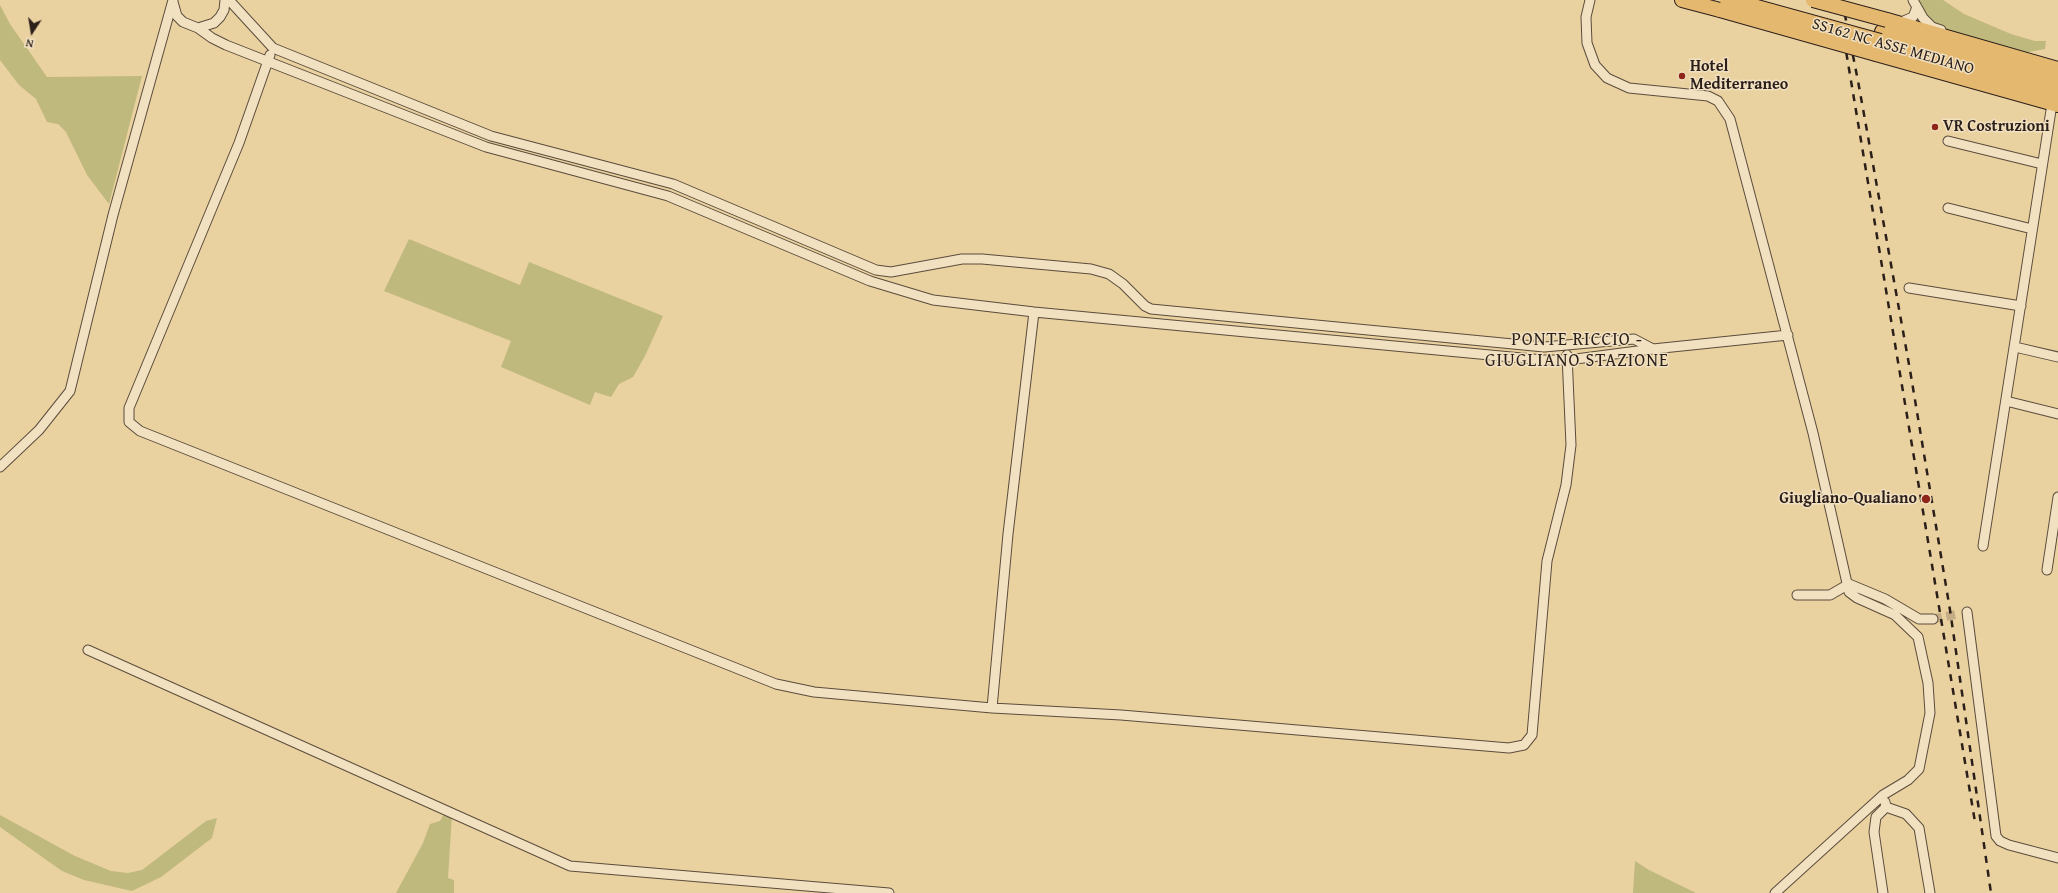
<!DOCTYPE html>
<style>
body{margin:0}
#map{position:relative;width:2058px;height:893px;overflow:hidden;background:#ead1a0;font-family:"Gentium Book Plus",serif}
canvas{display:block}
.north{position:absolute;left:12px;top:12px;width:40px;height:40px;-webkit-text-stroke:3px #f1e1c1;paint-order:stroke;rotate:192deg;font-size:11px;font-weight:700;line-height:16px;text-align:center;color:#2b1f1a}
.north::after{content:'';display:block;margin:auto;width:14px;height:18px;background:#2b1f1a;clip-path:polygon(50% 0,100% 100%,50% 72%,0 100%)}
</style>
<div id="map">
<canvas width="2058" height="893"></canvas>
<div class="north">N</div>
</div>
<script>
const ctx = document.querySelector('canvas').getContext('2d');
ctx.lineJoin = 'round';
function fill(path, color) { ctx.fillStyle = color; ctx.fill(path, 'evenodd'); }
const shape = rows => new Path2D(rows.map(r => 'M' + r).join(''));
function trace(path, color, width, dash) { ctx.strokeStyle = color; ctx.lineWidth = width; ctx.lineCap = dash ? 'butt' : 'round'; ctx.setLineDash(dash || []); ctx.stroke(path); }
function write(font, color, halo, rows, align = 'center') {
  ctx.font = font + ' "Gentium Book Plus",serif'; ctx.lineWidth = 3; ctx.setLineDash([]); ctx.textBaseline = 'middle'; ctx.strokeStyle = halo; ctx.fillStyle = color; for (const [text, x, y, turn = 0] of rows) {
    ctx.save(); ctx.translate(x, y); ctx.rotate((+turn || 0) * Math.PI / 180); ctx.textAlign = isNaN(turn) ? turn : align; if (halo) ctx.strokeText(text, 0, 0); ctx.fillText(text, 0, 0); ctx.restore();
  }
}
const green = shape([
 [1917,0,1943,0,1964,14,2011,34,2035,41,2046,41,2045,49,2018,54,1936,27,1930,24],
 [0,5,10,24,47,77,142,76,109,204,87,175,66,132,58,124,47,122,36,99,19,85,0,60],
 [409,239,520,285,529,262,663,316,645,356,633,377,619,384,611,397,595,392,590,405,501,367,511,341,384,291],
 [444,814,452,815,448,878,454,880,454,893,396,893,423,843,430,824,440,821],
 [0,815,75,856,111,871,128,873,142,870,206,821,217,818,212,838,161,877,132,891,84,880,62,871,0,827],
 [1635,861,1649,870,1696,893,1633,893]
]);
const streetTunnel = shape([
 [1933,619,1958,614]
]);
const street = shape([
 [1590,0,1586,17,1587,43,1595,65,1607,78,1629,88,1708,96,1718,101,1730,119,1813,433,1849,592,1857,598,1895,615,1918,637,1928,683,1930,713,1919,769,1908,780,1883,795,1775,893],
 [1913,0,1923,18,1932,27,1941,30],
 [173,2,177,16,183,22,198,28,214,23,220,17,224,10,225,0],
 [1899,23,1913,17,1917,7],
 [198,28,212,38,226,45,486,147,668,196,870,281,933,300,1034,312,1543,360,1568,360,1653,349,1634,339,1544,347,1151,309,1145,306,1123,284,1109,274,1091,269,982,259,962,259,891,272,876,270,673,184,491,136,273,48,229,0],
 [270,55,239,143,129,408,129,422,140,431,776,684,814,692,992,708,1121,715,1509,748,1524,745,1532,735,1547,561,1566,485,1571,445,1567,355],
 [1948,141,2042,164],
 [1948,208,2032,229],
 [1909,288,2021,306],
 [2015,347,2058,357],
 [1653,349,1788,335],
 [2006,401,2058,414],
 [0,467,39,430,70,391,113,215,173,0],
 [1983,546,2052,104],
 [2047,570,2058,497],
 [1797,595,1830,595,1849,584,1885,599,1919,619,1933,619],
 [1967,612,1996,836,2000,841,2009,845,2058,858],
 [88,650,570,866,889,893],
 [992,708,1008,534,1034,312],
 [1886,807,1906,814,1919,828,1930,893],
 [1883,893,1874,832,1876,817,1886,807,1885,802]
]);
const primary = shape([
 [1682,0,1720,10],
 [1887,20,2058,69],
 [1876,54,2058,105]
]);
const highway = shape([
 [1883,32,2058,80],
 [1880,42,2058,94]
]);
const rail = shape([
 [1842,0,1858,81,1910,370,1950,610,1991,893],
 [1844,39,1975,822]
]);
const primaryBridge = shape([
 [1813,0,1887,20],
 [1720,10,1876,54]
]);
const highwayBridge = shape([
 [1728,0,1880,42]
]);
const markers = [
 [1682,76,4,"#8f2418"],
 [1935,127,4,"#8f2418"],
 [1926,499,5,"#8f2418"]
];
const streetNames = [
 ["SS162 NC ASSE MEDIANO",1893,47,16]
];
const poiNames = [
 ["Hotel",1690,67],
 ["Mediterraneo",1690,85],
 ["VR Costruzioni",1943,127],
 ["Giugliano-Qualiano",1917,499,"right"]
];
const quarterNames = [
 ["PONTE RICCIO -",1577,340],
 ["GIUGLIANO STAZIONE",1577,361]
];
fill(green, '#bfb97e');
trace(streetTunnel, '#c4ad85', 9, [9, 4.5]);
trace(street, '#5b4c3c', 11);
trace(primary, '#2b1f1a', 16);
trace(highway, '#2b1f1a', 18);
trace(street, '#f1e1c1', 9);
trace(primary, '#e5b870', 14);
trace(highway, '#e5b870', 16);
trace(rail, '#2b1f1a', 2.5, [7, 7]);
trace(primaryBridge, '#2b1f1a', 16, []);
trace(highwayBridge, '#2b1f1a', 18, []);
trace(primaryBridge, '#e5b870', 14);
trace(highwayBridge, '#e5b870', 16);
for (const [x, y, r, color] of markers) { const dot = new Path2D(); dot.arc(x, y, r, 0, 2 * Math.PI); ctx.fillStyle = color; ctx.fill(dot); trace(dot, '#f1e1c1', 1.5); }
write('16px', '#2b1f1a', '#f1e1c1', streetNames);
write('bold 16px', '#2b1f1a', '#f1e1c1', poiNames, 'left');
ctx.letterSpacing = '1px';
write('18px', '#2b1f1a', '#f1e1c1', quarterNames);
ctx.letterSpacing = '0px';
</script>
